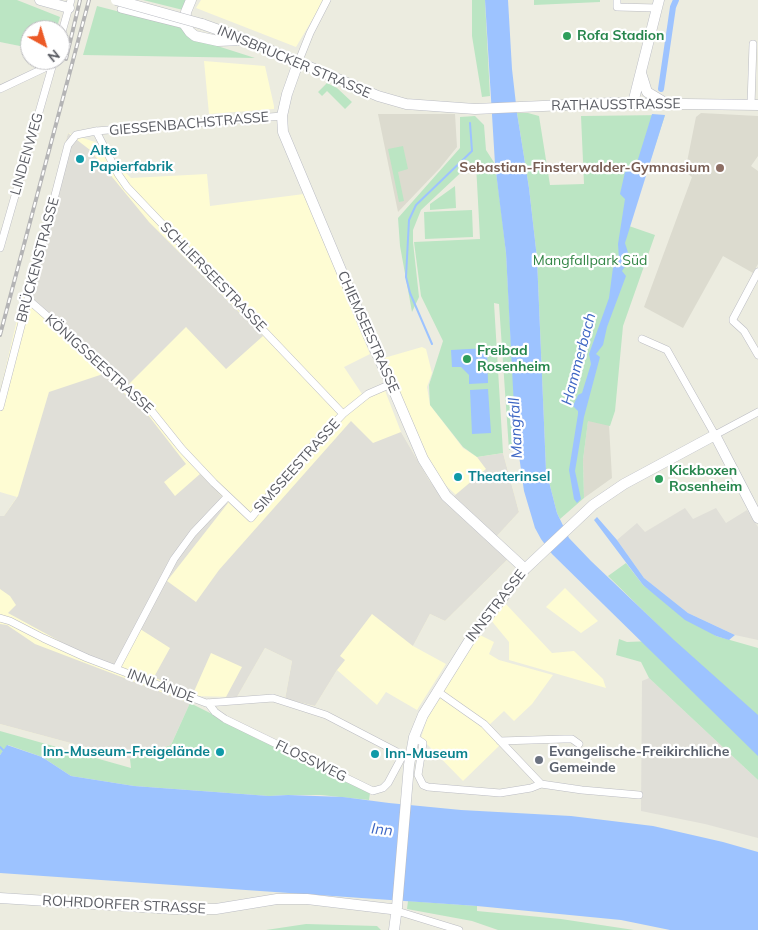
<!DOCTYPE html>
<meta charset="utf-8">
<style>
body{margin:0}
#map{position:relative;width:758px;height:930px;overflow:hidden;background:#ecece0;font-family:Mulish,sans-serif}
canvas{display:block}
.north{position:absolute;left:20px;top:20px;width:50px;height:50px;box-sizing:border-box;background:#fff;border:1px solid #bdbdc0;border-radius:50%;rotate:141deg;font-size:14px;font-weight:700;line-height:20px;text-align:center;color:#595b62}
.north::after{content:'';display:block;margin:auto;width:18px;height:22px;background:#ec5a27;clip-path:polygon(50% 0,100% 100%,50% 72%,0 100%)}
</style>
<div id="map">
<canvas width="758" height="930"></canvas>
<div class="north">N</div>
</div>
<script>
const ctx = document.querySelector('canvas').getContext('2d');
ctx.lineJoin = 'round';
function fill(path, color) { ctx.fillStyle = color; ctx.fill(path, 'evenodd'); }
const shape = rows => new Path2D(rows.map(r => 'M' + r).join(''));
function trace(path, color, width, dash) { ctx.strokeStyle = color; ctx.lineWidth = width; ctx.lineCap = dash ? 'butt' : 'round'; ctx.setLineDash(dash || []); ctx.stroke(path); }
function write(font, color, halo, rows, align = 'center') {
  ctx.font = font + ' Mulish,sans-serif'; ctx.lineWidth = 4.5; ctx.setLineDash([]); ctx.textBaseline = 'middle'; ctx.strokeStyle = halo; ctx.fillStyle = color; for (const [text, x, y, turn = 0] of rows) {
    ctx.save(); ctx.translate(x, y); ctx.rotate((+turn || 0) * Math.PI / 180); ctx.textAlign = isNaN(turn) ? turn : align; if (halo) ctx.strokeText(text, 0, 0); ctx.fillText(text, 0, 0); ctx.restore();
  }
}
const commercial = shape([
 [201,0,324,0,296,47,196,8],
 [204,61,265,66,274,106,274,109,209,114],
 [68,133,95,142,131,178,207,174,210,206,304,194,370,354,344,367,364,397,384,388,401,432,429,480,447,501,456,495,436,476,384,358,422,347,426,349,432,373,427,387,430,405,463,448,477,457,503,453,519,512,496,537,509,558,445,621,430,614,413,646,446,664,417,710,386,692,377,705,337,670,315,706,285,699,292,661,265,648,237,697,192,696,171,745,130,759,0,724,0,516,4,516,17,497,0,492,0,391,23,295],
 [565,588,598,621,581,633,546,607],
 [504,602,552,653,574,651,603,679,606,688,509,660,509,642,490,619],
 [480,635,494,642,489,654,499,660,553,675,532,704,514,721,504,711,485,729,500,745,463,781,421,738,427,719,467,652]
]);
const industrial = shape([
 [68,133,90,150,149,222,263,336,226,369,186,327,129,384,23,295],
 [103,374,148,415,186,464,164,482,175,496,200,474,228,503,167,581,196,602,219,570,351,421,373,443,401,432,429,480,447,502,486,469,477,457,503,453,519,512,496,537,509,558,445,621,430,614,413,646,372,614,340,656,345,660,337,670,315,706,285,699,292,661,265,648,237,697,226,697,242,667,211,653,192,696,154,677,170,648,137,627,114,666,76,650,8,613,16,605,10,596,0,589,0,516,4,516,18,496,49,392],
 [685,508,693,519,716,508,726,523,747,510,758,527,758,640,735,635,688,613,644,578,617,540,637,523,645,532],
 [0,624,7,625,35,644,190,703,171,745,130,759,0,724],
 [649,678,758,780,758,838,705,824,641,811,642,681]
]);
const education = shape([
 [701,113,758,116,758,156,751,166,758,171,758,264,753,273,723,256,683,328,644,307,692,177,685,172,696,117],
 [378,114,455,114,457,147,440,168,398,212],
 [588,420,609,425,612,478,584,498,583,460]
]);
const green = shape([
 [0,0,17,0,60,17,56,30,30,30,30,48,0,42],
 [143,0,186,0,183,10],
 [472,0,485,0,490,96,482,97,472,36],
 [534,0,600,0,600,2,534,5],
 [97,6,198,32,208,43,255,58,83,55],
 [327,83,337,88,352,102,345,109,327,91,322,96,318,92],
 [517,113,528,113,539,116,550,185,584,184,581,116,665,115,629,226,655,235,623,326,615,411,610,426,588,421,583,460,584,498,560,519,557,513,546,470,537,258,529,188],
 [475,116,484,125,486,150,495,164,502,217,506,253,517,448,509,450,499,304,494,303,503,453,477,457,463,447,430,405,429,385,443,341,421,296,414,242,480,239,476,164,470,164,421,210,413,230,413,242,419,297,412,312,400,246,398,218,460,148,460,117],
 [403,146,408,169,398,172,404,201,399,202,388,149],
 [455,186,456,208,430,210,430,204],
 [472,210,473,237,425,239,424,212],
 [626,563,643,585,716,636,758,648,758,780,649,678,641,662,616,655,619,639,627,642,673,640,608,576],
 [190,703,370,793,369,800,321,795,288,795,269,796,134,786,71,776,42,757,8,745,0,755,0,731,131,768,130,759,171,745],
 [408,901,477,906,477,911,561,919,634,930,498,930,472,921,407,909],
 [306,924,377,926,381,930,266,930]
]);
const water = shape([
 [485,0,508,0,512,69,517,113,529,188,537,258,546,470,557,513,569,538,591,561,674,640,758,715,758,756,552,554,541,539,535,528,524,491,515,427,506,253,495,164],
 [652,114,665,115,625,243,630,259,622,271,626,276,607,327,603,345,596,354,600,357,584,417,575,471,581,499,577,503,574,499,569,470,578,414,578,411,573,406,578,395,582,393,591,364,589,354,609,298,614,260,619,259,618,244,625,199,620,194,625,172,635,169],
 [487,348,488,383,469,384,469,375,461,367,452,367,451,350],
 [488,389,491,433,472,434,470,390],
 [597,517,617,540,644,578,688,613,735,635,729,640,716,636,685,620,643,585,594,520],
 [7,745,42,757,71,776,134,786,269,796,288,795,343,797,389,803,461,810,571,816,653,826,723,842,758,852,758,930,670,930,621,920,477,906,0,873,0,755]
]);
const stream = shape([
 [432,344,410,293,406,277,409,220,416,205,472,151,470,123],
 [0,747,5,752]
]);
const canal = shape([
 [661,89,673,7,676,0]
]);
const street = shape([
 [617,0,617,7,657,8],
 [121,9,185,25],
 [60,39,71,0],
 [298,63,310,33,327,0],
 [0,89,53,64],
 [751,105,753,44],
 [96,131,118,174,127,187,343,414],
 [0,248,54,60],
 [758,272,733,319,733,321,744,331,758,355],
 [27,301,31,302,79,344,150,409,182,449,214,483,251,518,289,471,343,414,368,394,391,384],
 [642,339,667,350,715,435,758,412],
 [0,407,68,145,76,135,96,131,282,116],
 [0,618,10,621,43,638,87,658,206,703,273,698,326,715,403,755,410,757],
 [116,669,174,559,193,533,227,497],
 [437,691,484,724,541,784],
 [208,703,215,712,225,719,373,791,383,788,388,783,403,755],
 [414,737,423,743,418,775,423,785,428,787,500,793,531,788,541,784,582,790,639,795],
 [500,741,564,739,572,739,579,744],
 [397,911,459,930]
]);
const secondary = shape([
 [40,0,69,8],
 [191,0,186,12,185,25,190,32,195,36,218,41,241,40],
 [202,24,244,39,378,96,406,104,475,109,611,103,758,105],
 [298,63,287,94,282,116,283,132,369,337,391,384,423,459,446,496,525,569],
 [641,73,647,92,662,101],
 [633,103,659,0],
 [0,898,174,909,216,909,277,899,307,899,391,909,397,911],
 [394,930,397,907,409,765,414,737,423,715,471,638,525,569,593,505,624,484,715,435,758,518]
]);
const rail = shape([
 [66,59,80,0],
 [0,335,89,0]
]);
const secondaryBridge = shape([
 [116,0,202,24]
]);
const markers = [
 [567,36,5,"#2e9e5b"],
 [80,159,5,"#0f9aa8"],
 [720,168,5,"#8d6e63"],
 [467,359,5,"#2e9e5b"],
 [458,477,5,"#0f9aa8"],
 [659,479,5,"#2e9e5b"],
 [220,752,5,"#0f9aa8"],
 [375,754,5,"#0f9aa8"],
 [539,760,5,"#6b7280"]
];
const leisureNames = [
 ["Rofa Stadion",577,36],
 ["Freibad",477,351],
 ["Rosenheim",477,367],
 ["Kickboxen",669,471],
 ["Rosenheim",669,487]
];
const streetNames = [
 ["INNSBRUCKER STRASSE",294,62,23],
 ["RATHAUSSTRASSE",616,105,-1],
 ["GIESSENBACHSTRASSE",189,124,-5],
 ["LINDENWEG",27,154,-74],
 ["BRÜCKENSTRASSE",38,260,-75],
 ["SCHLIERSEESTRASSE",213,277,46],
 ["CHIEMSEESTRASSE",368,332,66],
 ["KÖNIGSSEESTRASSE",99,364,42],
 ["SIMSSEESTRASSE",297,466,-48],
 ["INNSTRASSE",496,606,-52],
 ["INNLÄNDE",161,686,21],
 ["FLOSSWEG",311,761,26],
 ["ROHRDORFER STRASSE",124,905,3]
];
const cultureNames = [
 ["Alte",90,151],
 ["Papierfabrik",90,167],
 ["Theaterinsel",468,477],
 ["Inn-Museum-Freigelände",210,752,"right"],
 ["Inn-Museum",385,754]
];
const educationNames = [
 ["Sebastian-Finsterwalder-Gymnasium",710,168]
];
const parkNames = [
 ["Mangfallpark Süd",590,261]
];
const worshipNames = [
 ["Evangelische-Freikirchliche",549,752],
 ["Gemeinde",549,768]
];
const waterNames = [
 ["Hammerbach",579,359,-75],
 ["Mangfall",516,428,-93],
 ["Inn",382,830,6]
];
fill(commercial, '#fefcd3');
fill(industrial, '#e0dfd8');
fill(education, '#dcdbcf');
fill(green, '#bbe5c3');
fill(water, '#9dc3ff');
trace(stream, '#9dc3ff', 2);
trace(canal, '#9dc3ff', 6);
trace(street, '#bbbcc2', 8);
trace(secondary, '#bbbdc4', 11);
trace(street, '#fff', 7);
trace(secondary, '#fff', 10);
trace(rail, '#b4b4b5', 4);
trace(rail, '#fff', 2, [5.5]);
trace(secondaryBridge, '#bbbdc4', 11, []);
trace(secondaryBridge, '#fff', 10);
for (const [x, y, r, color] of markers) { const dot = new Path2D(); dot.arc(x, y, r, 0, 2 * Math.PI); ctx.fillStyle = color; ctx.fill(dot); trace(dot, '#fff', 2); }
write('bold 14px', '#27864d', '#fff', leisureNames, 'left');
write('14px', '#595b62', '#fff', streetNames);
write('bold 14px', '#0d838f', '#fff', cultureNames, 'left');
write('bold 14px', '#785e54', '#fff', educationNames, 'right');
write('14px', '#338646', '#fff', parkNames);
write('bold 14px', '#5b616d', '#fff', worshipNames, 'left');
write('italic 15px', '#3e67c4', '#fff', waterNames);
</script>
